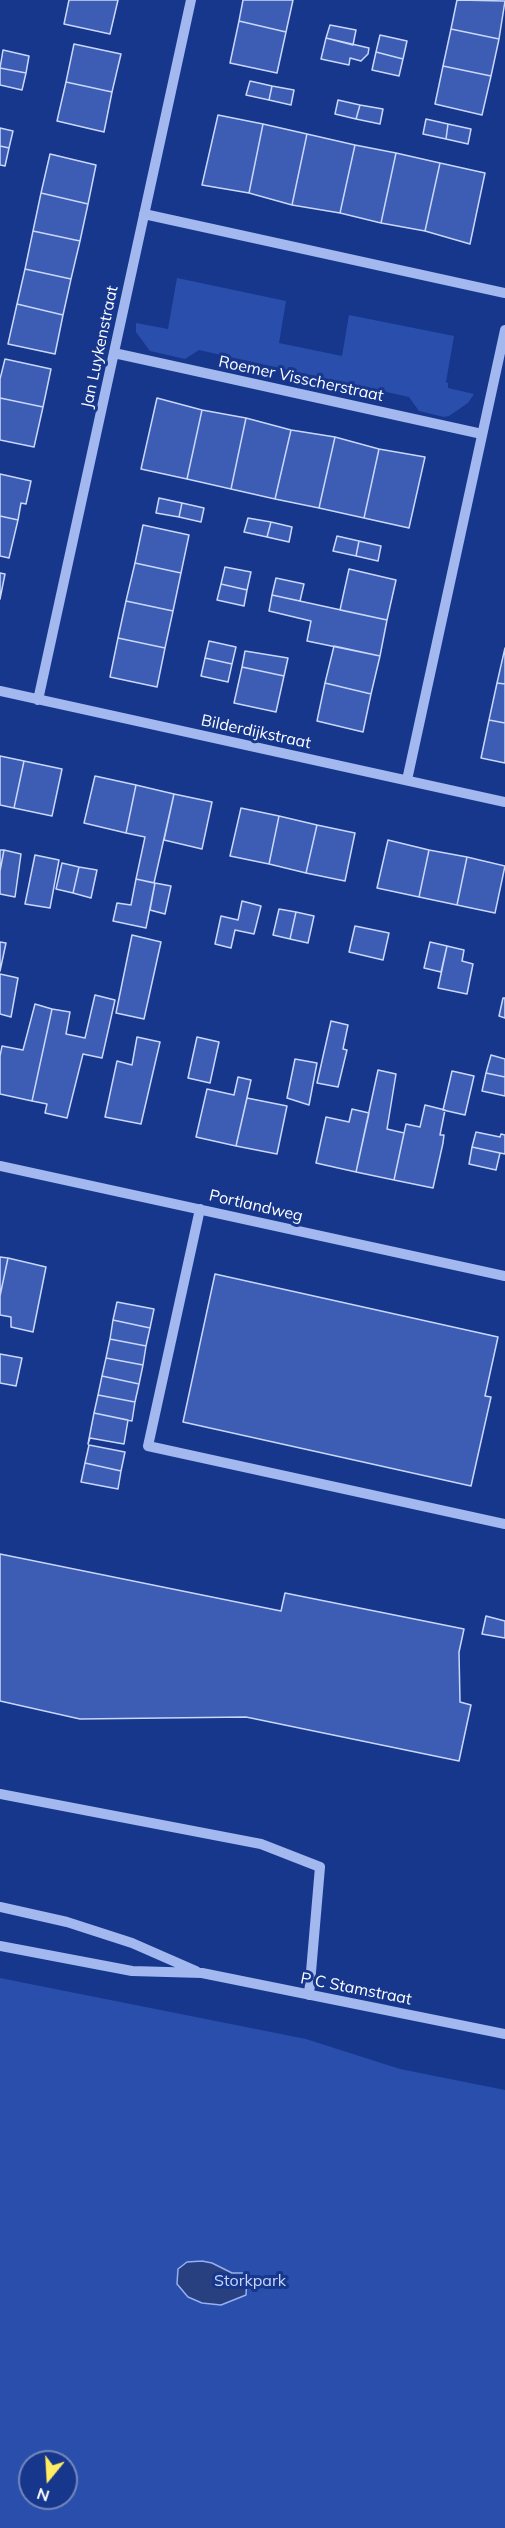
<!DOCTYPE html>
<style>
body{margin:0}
#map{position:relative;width:505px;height:2528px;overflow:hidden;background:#17378d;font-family:Mulish,sans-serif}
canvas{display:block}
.north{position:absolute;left:18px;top:2450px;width:60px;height:60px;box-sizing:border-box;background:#17378d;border:2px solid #7487bb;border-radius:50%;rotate:198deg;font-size:16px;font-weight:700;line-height:24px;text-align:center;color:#fff}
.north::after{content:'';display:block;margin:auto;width:21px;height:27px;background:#ffec60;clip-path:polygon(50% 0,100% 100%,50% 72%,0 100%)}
</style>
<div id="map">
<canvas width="505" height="2528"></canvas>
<div class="north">N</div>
</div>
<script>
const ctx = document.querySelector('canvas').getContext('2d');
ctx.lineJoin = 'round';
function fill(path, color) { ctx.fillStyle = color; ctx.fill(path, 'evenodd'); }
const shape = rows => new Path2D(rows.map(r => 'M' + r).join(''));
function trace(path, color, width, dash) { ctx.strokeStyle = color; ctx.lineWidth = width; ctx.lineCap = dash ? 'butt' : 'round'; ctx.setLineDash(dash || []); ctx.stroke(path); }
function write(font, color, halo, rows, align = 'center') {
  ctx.font = font + ' Mulish,sans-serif'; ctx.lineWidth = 6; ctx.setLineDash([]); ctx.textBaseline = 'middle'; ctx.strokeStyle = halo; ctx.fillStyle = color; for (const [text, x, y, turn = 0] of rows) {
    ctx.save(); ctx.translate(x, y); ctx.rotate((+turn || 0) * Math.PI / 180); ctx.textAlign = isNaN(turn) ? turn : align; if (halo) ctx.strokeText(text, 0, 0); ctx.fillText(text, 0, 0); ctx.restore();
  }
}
const green = shape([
 [177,278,286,301,279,343,342,356,349,315,454,336,446,382,448,383,448,388,474,394,468,403,449,416,444,417,419,411,409,397,199,350,185,359,150,351,136,332,136,323,168,329],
 [0,1978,306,2039,400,2069,505,2090,505,2528,0,2528],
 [30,2462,66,2462,66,2498,30,2498]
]);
const water = shape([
 [202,2261,212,2263,232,2273,244,2273,247,2278,246,2295,221,2305,202,2303,188,2297,177,2284,178,2269,187,2262,202,2261]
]);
const building = shape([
 [69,0,118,0,110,34,64,24,69,0],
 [243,0,293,0,286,32,239,21,243,0],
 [457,0,505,1,499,39,451,29,457,0],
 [239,21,286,32,277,73,230,63,239,21],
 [330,25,356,30,353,45,326,38,330,25],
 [451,29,499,39,491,76,443,66,451,29],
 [380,35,407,41,403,59,376,52,380,35],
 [326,38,369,48,368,54,361,61,350,58,349,65,321,59,326,38],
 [74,44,121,54,112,92,66,82,74,44],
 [3,50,29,56,26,73,0,68,3,50],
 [376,52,403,59,399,76,372,70,376,52],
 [443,66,491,76,482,115,435,104,443,66],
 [0,68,26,73,22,90,0,85,0,68],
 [250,81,272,86,269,100,246,95,250,81],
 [66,82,112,92,104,132,57,121,66,82],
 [272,86,294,90,291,105,269,100,272,86],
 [338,100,360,105,356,119,335,114,338,100],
 [360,105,383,109,380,124,356,119,360,105],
 [218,115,263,124,249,193,202,185,218,115],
 [426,119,448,124,446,139,423,134,426,119],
 [263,124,307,134,292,205,249,193,263,124],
 [448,124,471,129,468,144,446,139,448,124],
 [0,128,13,131,9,148,0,146,0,128],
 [307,134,355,145,340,213,292,205,307,134],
 [355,145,396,153,381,223,340,213,355,145],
 [0,146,9,148,5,166,0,165,0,146],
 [396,153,440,163,425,231,381,223,396,153],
 [50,154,96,165,88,204,41,193,50,154],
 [440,163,485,173,470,244,425,231,440,163],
 [41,193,88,204,80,241,33,231,41,193],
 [33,231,80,241,71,279,25,269,33,231],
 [25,269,71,279,63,315,17,304,25,269],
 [17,304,63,315,55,354,8,344,17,304],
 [5,359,51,369,43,407,0,398,0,379,5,359],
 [0,398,43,407,34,447,0,440,0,398],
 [157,398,202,410,187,479,141,469,157,398],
 [202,410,246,418,231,489,187,479,202,410],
 [246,418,291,430,275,499,231,489,246,418],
 [291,430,335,437,319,508,275,499,291,430],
 [335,437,379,449,364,518,319,508,335,437],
 [379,449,425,457,409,528,364,518,379,449],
 [0,474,31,481,26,504,21,503,18,520,0,516,0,474],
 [159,498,182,503,179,517,156,513,159,498],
 [182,503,204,508,201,522,179,517,182,503],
 [0,516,18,520,9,558,0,556,0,516],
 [248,518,271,522,267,537,244,532,248,518],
 [271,522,292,527,289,542,267,537,271,522],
 [143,525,189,535,181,573,135,563,143,525],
 [337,536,359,541,356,556,333,551,337,536],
 [359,541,381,546,378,561,356,556,359,541],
 [135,563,181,573,173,611,126,601,135,563],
 [225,567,251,572,247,590,221,584,225,567],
 [349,569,396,580,387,620,340,610,349,569],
 [0,573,5,574,0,599,0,573],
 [276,578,304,584,300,601,272,595,276,578],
 [221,584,247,590,244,606,217,600,221,584],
 [272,595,387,620,380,656,307,641,311,621,269,611,272,595],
 [126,601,173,611,165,648,118,638,126,601],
 [118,638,165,648,157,687,110,677,118,638],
 [209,641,236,647,232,664,205,658,209,641],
 [334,646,380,656,371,694,325,683,334,646],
 [505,648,505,684,497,683,505,648],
 [245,651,288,658,284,676,242,667,245,651],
 [205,658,232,664,228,682,201,676,205,658],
 [242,667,284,676,276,712,234,703,242,667],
 [325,683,371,694,363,732,317,721,325,683],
 [497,683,505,684,505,723,489,720,497,683],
 [489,720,505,723,505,763,481,758,489,720],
 [0,756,24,761,14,808,0,805,0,756],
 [24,761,62,769,52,816,14,808,24,761],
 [95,776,136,785,126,833,84,823,95,776],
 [136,785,174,794,154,883,136,879,145,837,126,833,136,785],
 [174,794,212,802,202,849,164,840,174,794],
 [241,808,279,816,269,864,230,856,241,808],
 [279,816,317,825,306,873,269,864,279,816],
 [317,825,355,833,345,881,306,873,317,825],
 [388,840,429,850,419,897,377,888,388,840],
 [0,850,4,850,0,871,0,850],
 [4,850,21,854,15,897,0,894,0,871,4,850],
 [429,850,467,857,457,905,419,897,429,850],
 [35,855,59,860,50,908,25,904,35,855],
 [467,857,505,866,495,913,457,905,467,857],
 [62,863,79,867,73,893,56,889,62,863],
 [79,867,97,870,91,898,73,893,79,867],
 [136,879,155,883,146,928,113,921,117,903,131,905,136,879],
 [155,883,171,886,165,914,150,910,155,883],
 [242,901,261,906,254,934,235,930,231,948,215,944,221,916,238,920,242,901],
 [279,909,296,912,290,939,273,935,279,909],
 [296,912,314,916,308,943,290,939,296,912],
 [355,926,389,933,383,960,349,952,355,926],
 [132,935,161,942,144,1019,116,1013,132,935],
 [0,942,6,943,0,971,0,942],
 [430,942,447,946,441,972,424,968,430,942],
 [447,946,464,950,462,961,473,964,467,994,438,988,447,946],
 [0,974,18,978,11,1017,0,1014,0,974],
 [95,995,115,1000,102,1058,83,1054,67,1118,45,1113,47,1104,32,1101,52,1009,70,1012,66,1034,85,1038,95,995],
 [503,998,505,998,505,1018,499,1016,503,998],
 [35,1004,52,1009,32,1101,0,1094,0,1056,2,1046,23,1050,35,1004],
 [331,1021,348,1025,343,1049,347,1050,338,1087,317,1083,331,1021],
 [137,1037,160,1042,141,1124,105,1117,117,1061,132,1065,137,1037],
 [197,1037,219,1042,210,1083,188,1078,197,1037],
 [491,1055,505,1059,505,1077,486,1073,491,1055],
 [295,1059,317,1063,309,1105,287,1098,295,1059],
 [378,1070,396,1074,387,1129,404,1133,394,1180,356,1172,378,1070],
 [452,1071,474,1076,465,1115,443,1110,452,1071],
 [486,1073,505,1077,505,1096,482,1091,486,1073],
 [238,1077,251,1080,236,1146,196,1137,207,1089,234,1095,238,1077],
 [247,1098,287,1106,277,1154,236,1146,247,1098],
 [425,1105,445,1110,440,1135,444,1135,443,1143,433,1188,394,1180,406,1124,420,1127,425,1105],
 [352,1109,369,1113,356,1172,316,1163,326,1117,349,1122,352,1109],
 [476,1132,500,1137,501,1134,505,1135,505,1154,472,1147,476,1132],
 [472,1147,500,1153,496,1170,469,1164,472,1147],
 [0,1257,8,1258,0,1296,0,1257],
 [8,1258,46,1267,33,1332,11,1327,11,1317,0,1315,0,1296,8,1258],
 [215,1274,498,1337,485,1396,491,1397,471,1486,183,1422,215,1274],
 [117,1302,154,1309,150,1328,113,1320,117,1302],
 [113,1320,150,1328,146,1346,110,1339,113,1320],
 [110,1339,146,1346,143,1365,106,1358,110,1339],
 [0,1354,22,1358,16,1386,0,1383,0,1354],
 [106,1358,143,1365,139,1384,102,1376,106,1358],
 [102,1376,139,1384,135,1402,98,1395,102,1376],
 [98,1395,135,1402,132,1421,94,1413,98,1395],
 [94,1413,128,1420,124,1444,90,1438,88,1444,94,1413],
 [89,1445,125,1452,121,1471,85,1463,89,1445],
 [85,1463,121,1471,118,1489,81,1482,85,1463],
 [0,1554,281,1611,285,1593,464,1629,459,1652,460,1702,471,1705,459,1761,246,1717,80,1719,0,1701,0,1554],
 [486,1616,505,1621,505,1638,482,1634,486,1616]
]);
const minor = shape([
 [144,214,505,293],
 [114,353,482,434],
 [0,691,505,802],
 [38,700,191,0],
 [407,780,505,330],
 [0,1166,505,1276],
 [200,1209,148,1446,505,1524],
 [0,1794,261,1844,320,1867,309,1995],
 [0,1907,67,1922,132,1943,196,1971],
 [0,1946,132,1971,202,1973,505,2034]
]);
const streetNames = [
 ["Jan Luykenstraat",100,347,-78],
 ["Roemer Visscherstraat",301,379,12],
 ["Bilderdijkstraat",256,732,12],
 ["Portlandweg",256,1206,13],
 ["P C Stamstraat",356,1989,11]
];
const parkNames = [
 ["Storkpark",250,2281]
];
fill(green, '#2a4eab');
fill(water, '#283f80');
trace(water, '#95b0f1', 1.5);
fill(building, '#3c5db3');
trace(building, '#c9d7fb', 1.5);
trace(minor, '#a2b8ef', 10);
write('16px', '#fff', '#17378d', streetNames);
write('16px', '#c9d7fb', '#17378d', parkNames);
</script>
